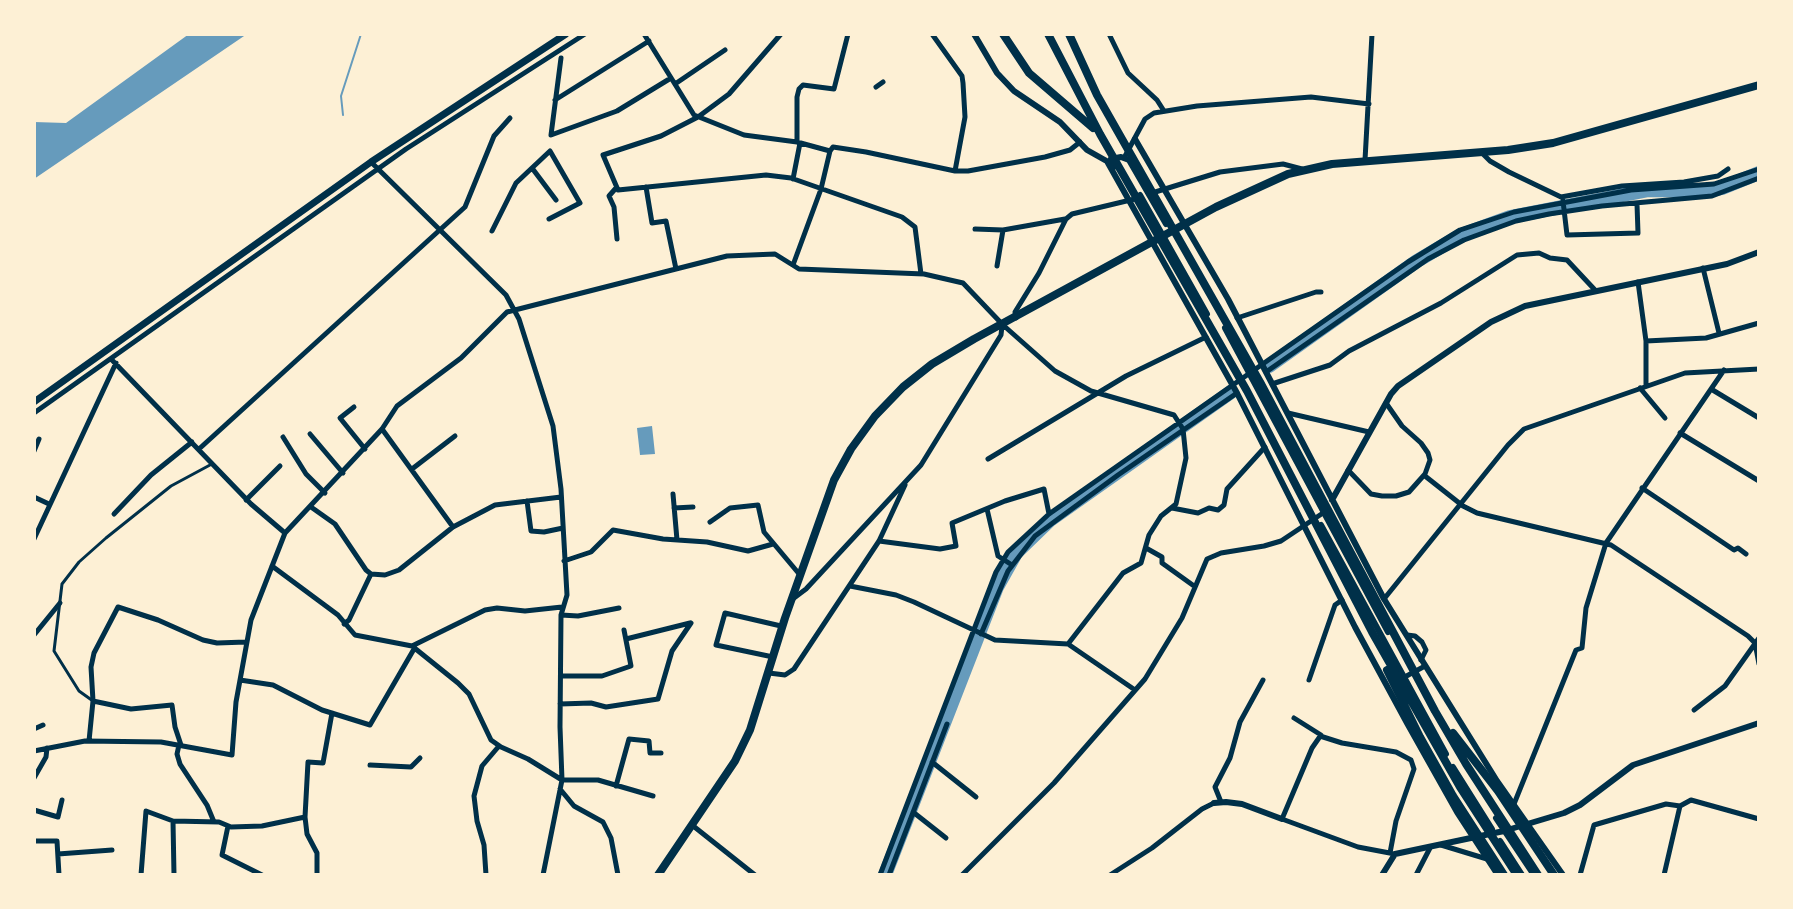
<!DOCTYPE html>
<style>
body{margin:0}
#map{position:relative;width:1793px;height:909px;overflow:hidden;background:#fdf0d5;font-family:"Alegreya Sans",sans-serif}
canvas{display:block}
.frame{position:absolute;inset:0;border:36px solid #fdf0d5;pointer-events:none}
</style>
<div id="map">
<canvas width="1793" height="909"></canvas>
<div class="frame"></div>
</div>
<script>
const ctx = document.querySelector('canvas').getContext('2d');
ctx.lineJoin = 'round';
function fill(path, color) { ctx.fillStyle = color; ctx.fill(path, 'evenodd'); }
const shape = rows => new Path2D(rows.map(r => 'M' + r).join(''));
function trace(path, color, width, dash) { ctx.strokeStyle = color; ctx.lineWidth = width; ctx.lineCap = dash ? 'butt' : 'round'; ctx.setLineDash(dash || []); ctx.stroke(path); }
const water = shape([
 [189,34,247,34,34,179,34,122,66,123],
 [652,426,655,454,640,455,637,428]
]);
const stream = shape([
 [343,115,341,96,361,34]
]);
const river = shape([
 [1269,366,1417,261,1461,235,1510,217,1649,190,1708,191,1722,188,1759,173],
 [885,875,997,587,1016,553,1050,520,1231,392]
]);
const pedestrian = shape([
 [93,701,79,691,54,651,62,584,79,562,106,538,171,486,210,465]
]);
const minor = shape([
 [644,34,694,115,744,135,797,142,830,151,833,147,866,152,955,171,968,171,1045,157,1070,150,1080,142],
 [781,34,729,94,698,117,661,136,603,155,618,190,766,175,791,178,902,217,915,227,921,274],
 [932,34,962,76,963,83,965,117,955,171],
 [1109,34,1128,73,1157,100,1164,111],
 [561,58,551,135,617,111,671,78],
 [675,84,725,50],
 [876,87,883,82],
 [555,100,649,41],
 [797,142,797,97,799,89,803,85,834,89,848,34],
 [1482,153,1490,161,1509,172,1561,197,1622,186,1684,182,1718,176,1728,169],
 [1124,158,1145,119,1154,113,1197,106,1311,97,1369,104],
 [1365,160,1372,34],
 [371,162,506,295,519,319,553,426,561,489,567,595,561,615,560,727,562,780,543,875],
 [532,168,556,200],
 [793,179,800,143],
 [646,187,652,223,666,221,676,269],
 [616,188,609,196,614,207,617,239],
 [1152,193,1220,172,1283,164,1302,169],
 [1563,201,1567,235,1638,233,1637,204],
 [975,229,1003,230,1065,219],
 [492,231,516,183,550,151,580,203,549,219],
 [793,265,821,189,830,151],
 [997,266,1003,230],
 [1703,268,1719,333],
 [1638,282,1646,341],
 [1016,318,1015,312,1039,273,1066,219,1072,214,1139,198],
 [1237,318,1316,292,1321,292],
 [111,359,251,504,285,533],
 [1266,372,1428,259,1464,240,1516,221,1549,214,1602,206,1712,196,1759,178],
 [1272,384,1330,365,1349,351,1441,303,1517,255,1539,253,1550,258,1567,260,1595,290],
 [1646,386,1646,341,1706,338,1759,323],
 [1640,388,1665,418],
 [1711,389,1759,418],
 [354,407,340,418,365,449],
 [34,413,406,149,585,34],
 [1288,413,1369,432],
 [382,429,453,527],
 [1680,433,1759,481],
 [310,434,343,473],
 [283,437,306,474,325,493],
 [199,449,465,207,494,136,510,118],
 [34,451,39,439],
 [988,459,1126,376,1206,337],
 [412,469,455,436],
 [1348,470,1371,494,1382,496,1396,496,1409,492,1425,474,1430,460,1428,453,1421,443,1402,426,1386,403],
 [1425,476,1463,506,1477,513,1611,545,1748,636,1755,643,1759,664],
 [1642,488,1734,550,1738,548,1746,554],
 [673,494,677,540],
 [34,497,49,504],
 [246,500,280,466],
 [527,501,531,531,544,532,563,528],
 [311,507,335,524,366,570,371,574,385,575,399,570,453,527,495,505,561,497],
 [674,508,693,507],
 [1172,508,1198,513,1209,508,1218,510,1224,505,1227,489,1265,447],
 [987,509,998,556,1012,565],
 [114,514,151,475,192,442],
 [710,522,730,508,758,505,764,532,800,575],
 [34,539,116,363],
 [879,541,940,549,956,546,952,523,1005,501,1044,489,1049,514],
 [1146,548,1162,557,1162,563,1194,586],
 [564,561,591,552,613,530,663,539,707,542,748,551,773,544],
 [272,566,338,615,355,635,412,646,458,683,469,694,491,740,501,747,528,759,562,780,598,780,653,796],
 [850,586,896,595,914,602,995,640,1068,644,1135,690],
 [794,598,806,589,921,465,1001,335,1002,326],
 [1384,599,1508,445,1524,429,1685,373,1759,369],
 [561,615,578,616,619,608],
 [344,624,349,620,371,574],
 [981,634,1008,571,1035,536,1118,475,1237,393],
 [34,635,60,603],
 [1407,635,1415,636,1422,642,1426,650,1421,660],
 [626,639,690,623],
 [412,646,485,610,497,608,525,611,562,607],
 [773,657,716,645,725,613,781,626],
 [769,673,785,675,794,669,879,541,905,485],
 [561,676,602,676,631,666,624,630],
 [1401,679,1425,666],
 [240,680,273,685,322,710,370,725,414,649],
 [1309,680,1335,605,1342,600],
 [93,701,131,709,172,705,175,727,181,745],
 [560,704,591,703,606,707,658,699,672,651,691,623],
 [1694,710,1725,686,1759,638],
 [1294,718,1321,735,1312,748,1282,819,1358,847,1395,854],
 [34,729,43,725],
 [1320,736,1342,743,1396,752,1411,760,1414,769,1396,821,1390,853],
 [89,741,93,701,91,667,94,653,118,607,158,620,203,640,217,643,246,642],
 [179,745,177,754,180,764,207,805,214,822],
 [34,751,85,741,161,742,232,755,236,702,251,620,285,533,382,429,397,406,461,358,507,312,727,256,775,254,799,269,924,274,963,283,1003,325,1055,371,1091,391,1174,415,1183,429,1186,458,1176,504,1161,516,1149,535,1141,563,1123,573,1068,644],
 [932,762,976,797],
 [370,765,411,767,420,758],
 [34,778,46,757,47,748],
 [616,786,629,739,649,741,650,753,661,753],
 [560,789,574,806,603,822,611,838,618,875],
 [1221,802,1215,787,1230,758,1240,722,1263,680],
 [1514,804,1576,650,1582,648,1586,608,1606,543,1724,370],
 [34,810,58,817,62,800],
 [913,812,946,838],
 [173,821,174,875],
 [692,825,755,875],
 [228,826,222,855,262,875],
 [34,841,57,841,59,875],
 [1441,845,1487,859],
 [58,854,112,850],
 [141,875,146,811,173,821,219,822,231,827,262,826,305,817],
 [317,875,317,853,307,834,305,817,308,762,323,763,332,713],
 [486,875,484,845,477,821,474,796,482,766,499,746],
 [880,875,996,572,1008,552,1049,514,1408,262,1460,230,1514,212,1631,190,1714,184,1759,169],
 [889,875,947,724],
 [962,875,1054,783,1145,679,1182,618,1207,559,1221,553,1264,546,1281,541,1326,511],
 [1110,875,1152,848,1202,809,1214,803],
 [1416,875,1430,848],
 [1580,875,1594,825,1666,804,1680,806,1691,800,1759,819],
 [1664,875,1680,806]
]);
const tertiary = shape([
 [974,34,997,73,1014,91,1060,122,1087,150,1119,168],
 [1135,139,1228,299,1384,599,1497,781,1563,875],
 [1111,159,1121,157,1129,160,1166,224],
 [1108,163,1237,393,1355,627,1407,723,1457,812,1498,875],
 [1140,195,1207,314],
 [1225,328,1388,632],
 [1332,500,1391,394,1398,386,1491,322,1525,306,1727,264,1759,252],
 [1321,525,1446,754],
 [1453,767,1492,829],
 [1214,803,1226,802,1242,804,1282,819],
 [1496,818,1532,872],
 [1500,841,1522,875],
 [1382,875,1395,854,1504,831,1564,813,1580,805,1633,765,1759,723]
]);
const primary = shape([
 [34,402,371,162,566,34]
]);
const trunk = shape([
 [658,875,735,761,750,730,785,618,834,480,851,449,875,416,903,387,932,364,974,339,1216,207,1288,174,1332,164,1508,150,1553,143,1759,85]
]);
const motorway = shape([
 [1003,34,1029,73,1093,128],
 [1048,34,1100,134,1247,391,1372,632,1460,787,1517,875],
 [1069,34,1097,95,1260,382,1435,711,1466,764,1538,875],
 [1387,670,1420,737,1453,796,1504,875],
 [1453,733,1498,791,1554,875]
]);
fill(water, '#669bbc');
trace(stream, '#669bbc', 2);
trace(river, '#669bbc', 14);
trace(pedestrian, '#003049', 3);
trace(minor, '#003049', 5);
trace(tertiary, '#003049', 6);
trace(primary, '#003049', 7);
trace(trunk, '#003049', 8);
trace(motorway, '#003049', 8);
</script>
